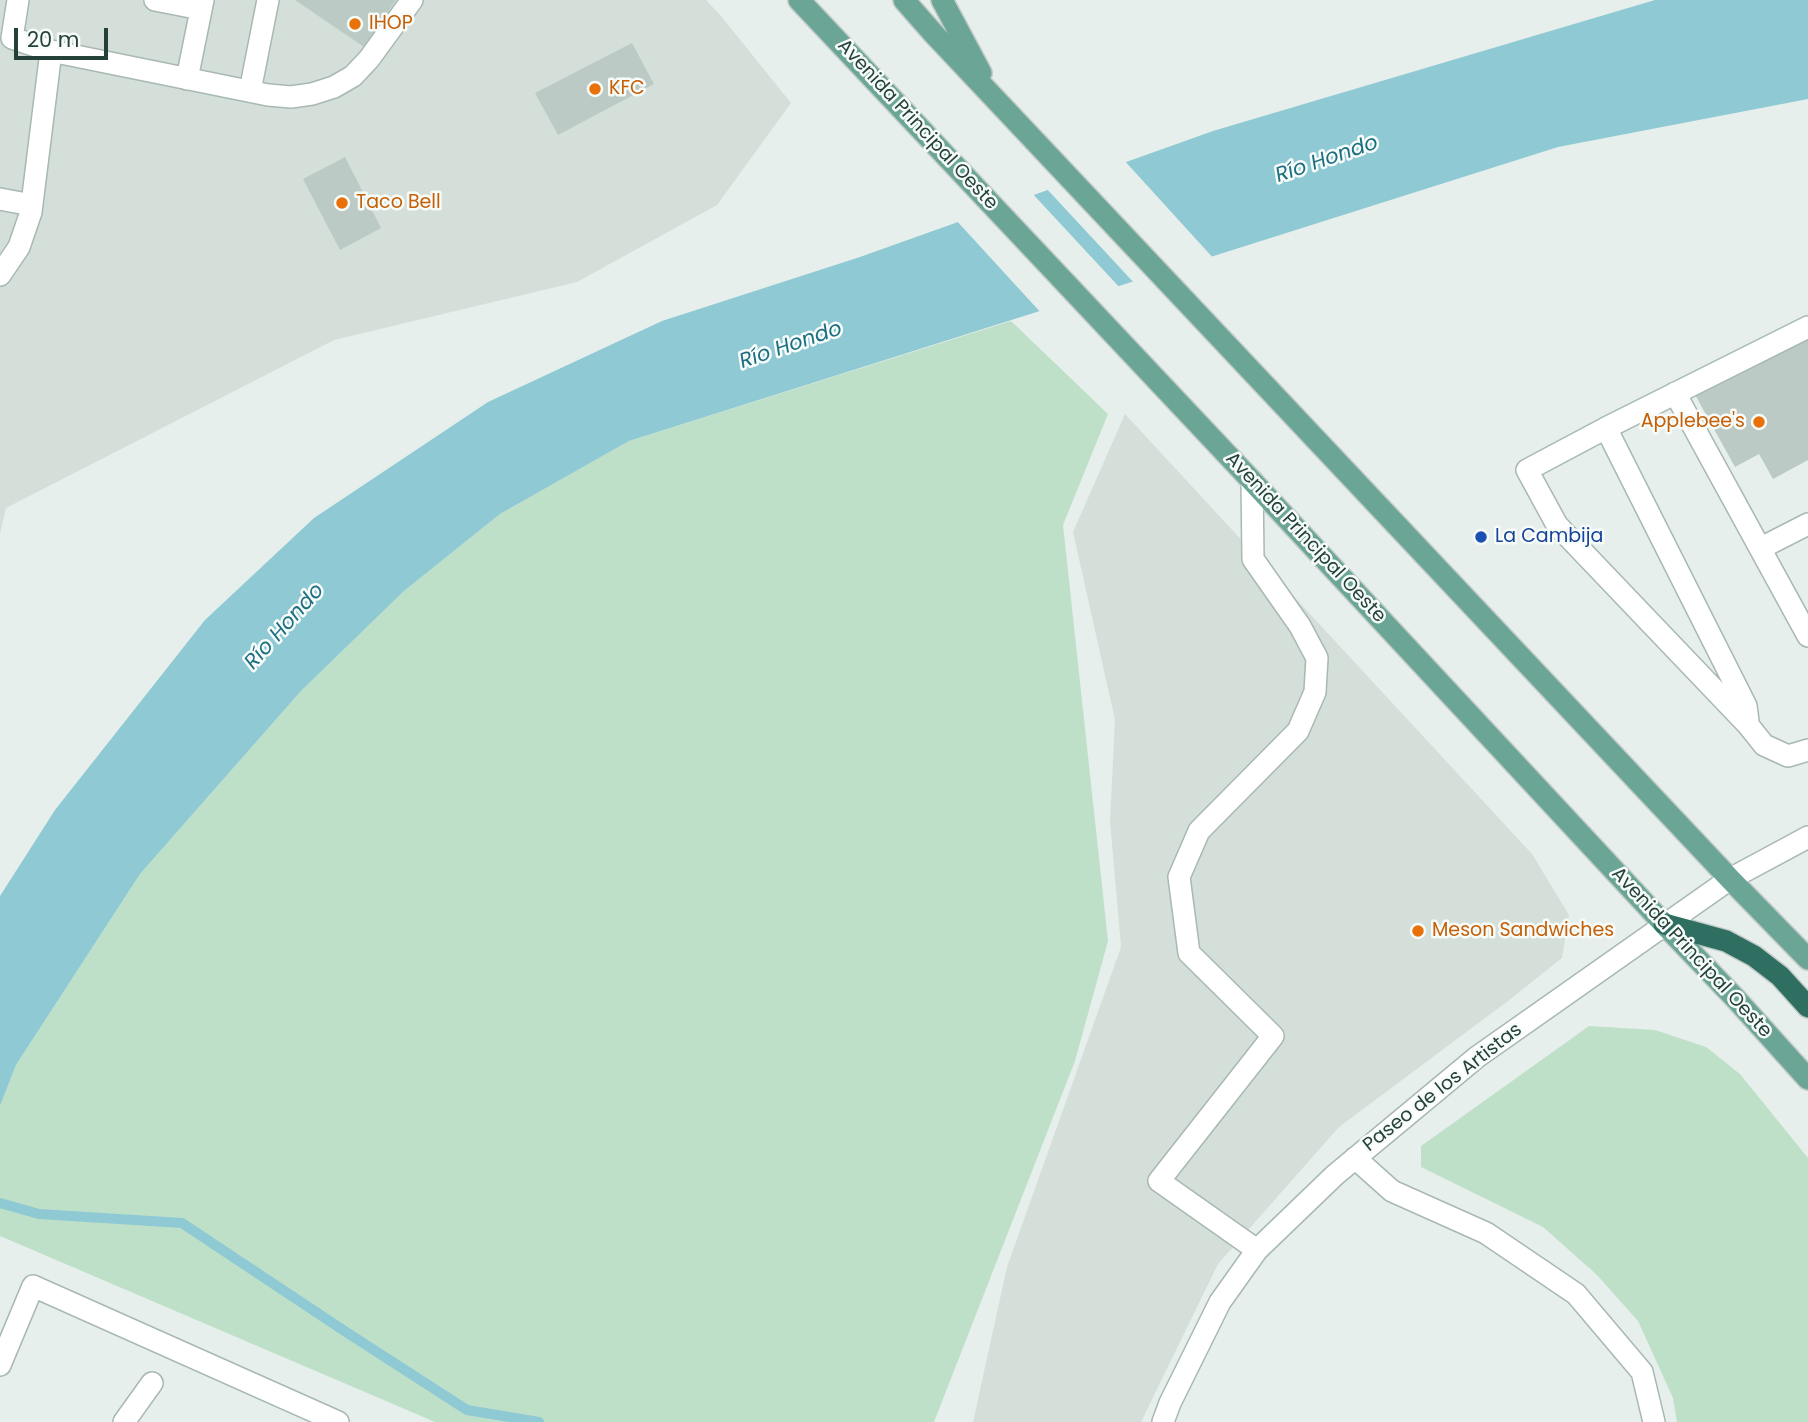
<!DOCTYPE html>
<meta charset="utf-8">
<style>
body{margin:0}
#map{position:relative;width:1808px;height:1422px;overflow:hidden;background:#e6efeb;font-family:Poppins,sans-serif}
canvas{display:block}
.scale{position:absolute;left:14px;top:28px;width:94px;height:32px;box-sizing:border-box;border:4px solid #24423a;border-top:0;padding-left:9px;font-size:21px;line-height:24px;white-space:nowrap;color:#24423a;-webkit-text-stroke:5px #f7fbf9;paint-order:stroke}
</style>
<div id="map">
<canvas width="1808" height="1422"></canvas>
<div class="scale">20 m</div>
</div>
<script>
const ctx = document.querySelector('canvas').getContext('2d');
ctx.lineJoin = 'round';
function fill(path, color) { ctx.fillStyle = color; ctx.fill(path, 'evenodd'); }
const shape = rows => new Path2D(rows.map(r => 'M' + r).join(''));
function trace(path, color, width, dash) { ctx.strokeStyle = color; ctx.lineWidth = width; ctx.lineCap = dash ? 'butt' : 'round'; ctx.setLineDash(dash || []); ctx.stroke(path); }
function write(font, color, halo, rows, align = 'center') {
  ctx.font = font + ' Poppins,sans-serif'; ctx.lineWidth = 5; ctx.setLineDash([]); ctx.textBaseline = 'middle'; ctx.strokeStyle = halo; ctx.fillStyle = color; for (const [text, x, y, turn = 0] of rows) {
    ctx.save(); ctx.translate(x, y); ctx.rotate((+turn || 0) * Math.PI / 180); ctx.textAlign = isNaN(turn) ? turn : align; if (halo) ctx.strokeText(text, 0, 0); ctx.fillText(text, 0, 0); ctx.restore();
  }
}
const built = shape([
 [0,0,706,0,721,16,791,103,717,205,577,282,334,340,6,508,0,534],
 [1125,414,1532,854,1569,915,1562,958,1508,1001,1339,1127,1218,1264,1141,1422,973,1422,1007,1267,1121,947,1110,821,1115,720,1073,532]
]);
const green = shape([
 [1011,321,1108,414,1063,525,1108,941,1075,1061,934,1422,435,1422,0,1236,0,1106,16,1065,140,874,301,691,404,591,500,514,629,441],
 [1589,1026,1655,1030,1706,1047,1740,1074,1808,1158,1808,1422,1677,1422,1673,1398,1638,1321,1597,1275,1543,1227,1421,1167,1421,1146]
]);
const water = shape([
 [1655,0,1808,0,1808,99,1558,147,629,441,500,514,404,591,301,691,140,874,16,1065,0,1106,0,896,55,810,205,620,314,518,488,402,662,321,860,257,1213,131]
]);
const pier = shape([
 [1123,159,1215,260,1136,285,1045,187],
 [1031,192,1122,290,1043,315,955,219]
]);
const stream = shape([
 [0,1203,39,1214,182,1223,343,1330,467,1410,539,1422]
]);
const building = shape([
 [295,0,396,0,364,47],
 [632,43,654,84,558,135,535,93],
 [345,157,381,228,340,250,303,179],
 [1808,329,1808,460,1773,479,1759,454,1735,467,1693,391]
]);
const minor = shape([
 [18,0,12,38,51,51,268,95,291,97,312,94,334,87,353,76,369,59,412,0],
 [155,0,201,9],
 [187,79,203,0],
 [250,91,268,0],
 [0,199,32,205],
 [0,275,19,247,31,212,51,51],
 [1808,327,1606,428,1527,470,1557,525,1748,725,1764,745,1788,756,1808,750],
 [1675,393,1808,636],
 [1606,428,1746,706,1748,721],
 [1252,481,1253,559,1300,626,1317,658,1315,692,1298,731,1199,831,1179,877,1189,953,1273,1036,1159,1181,1257,1250],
 [1761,548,1808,524],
 [1355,1158,1392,1191,1486,1233,1576,1294,1642,1372,1654,1422],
 [0,1365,33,1286,338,1422],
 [124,1422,152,1383],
 [1163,1422,1170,1403,1220,1302,1257,1250,1335,1175,1477,1057,1730,879,1808,837]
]);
const major = shape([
 [799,0,1252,481,1664,924,1735,998,1808,1079],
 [904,0,933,33,1730,879,1808,959],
 [942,0,981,73]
]);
const highway = shape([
 [1664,924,1726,941,1754,956,1780,976,1808,1007]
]);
const markers = [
 [355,24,7,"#e8710a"],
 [595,89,7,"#e8710a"],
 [342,203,7,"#e8710a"],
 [1759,422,7,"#e8710a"],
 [1481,537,7,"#1a4fb4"],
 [1418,931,7,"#e8710a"]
];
const foodNames = [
 ["IHOP",369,24],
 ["KFC",609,89],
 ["Taco Bell",356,203],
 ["Applebee's",1745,422,"right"],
 ["Meson Sandwiches",1432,931]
];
const streetNames = [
 ["Avenida Principal Oeste",917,125,47],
 ["Avenida Principal Oeste",1305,538,47],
 ["Avenida Principal Oeste",1691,953,47],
 ["Paseo de los Artistas",1443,1088,-38]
];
const transitNames = [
 ["La Cambija",1495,537]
];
const waterNames = [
 ["Río Hondo",1327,160,-19],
 ["Río Hondo",791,346,-19],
 ["Río Hondo",285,627,-48]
];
fill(built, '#d4dfda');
fill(green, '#bfe0c8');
fill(water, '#8ec9d4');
fill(pier, '#e6efeb');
trace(stream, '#8ec9d4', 10);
fill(building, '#bbcac4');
trace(minor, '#a8b8b2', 24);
trace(major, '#c2cac8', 24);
trace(highway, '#c2cac8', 24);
trace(minor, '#fff', 21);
trace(major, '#6aa596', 21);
trace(highway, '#2f6f62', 21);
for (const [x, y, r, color] of markers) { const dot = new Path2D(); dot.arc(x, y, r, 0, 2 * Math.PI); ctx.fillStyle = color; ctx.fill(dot); trace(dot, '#f7fbf9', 2.5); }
write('19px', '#c56008', '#f7fbf9', foodNames, 'left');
write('19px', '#24423a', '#f7fbf9', streetNames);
write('19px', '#164399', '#f7fbf9', transitNames, 'left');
write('italic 21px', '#1c6f80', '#f7fbf9', waterNames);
</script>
